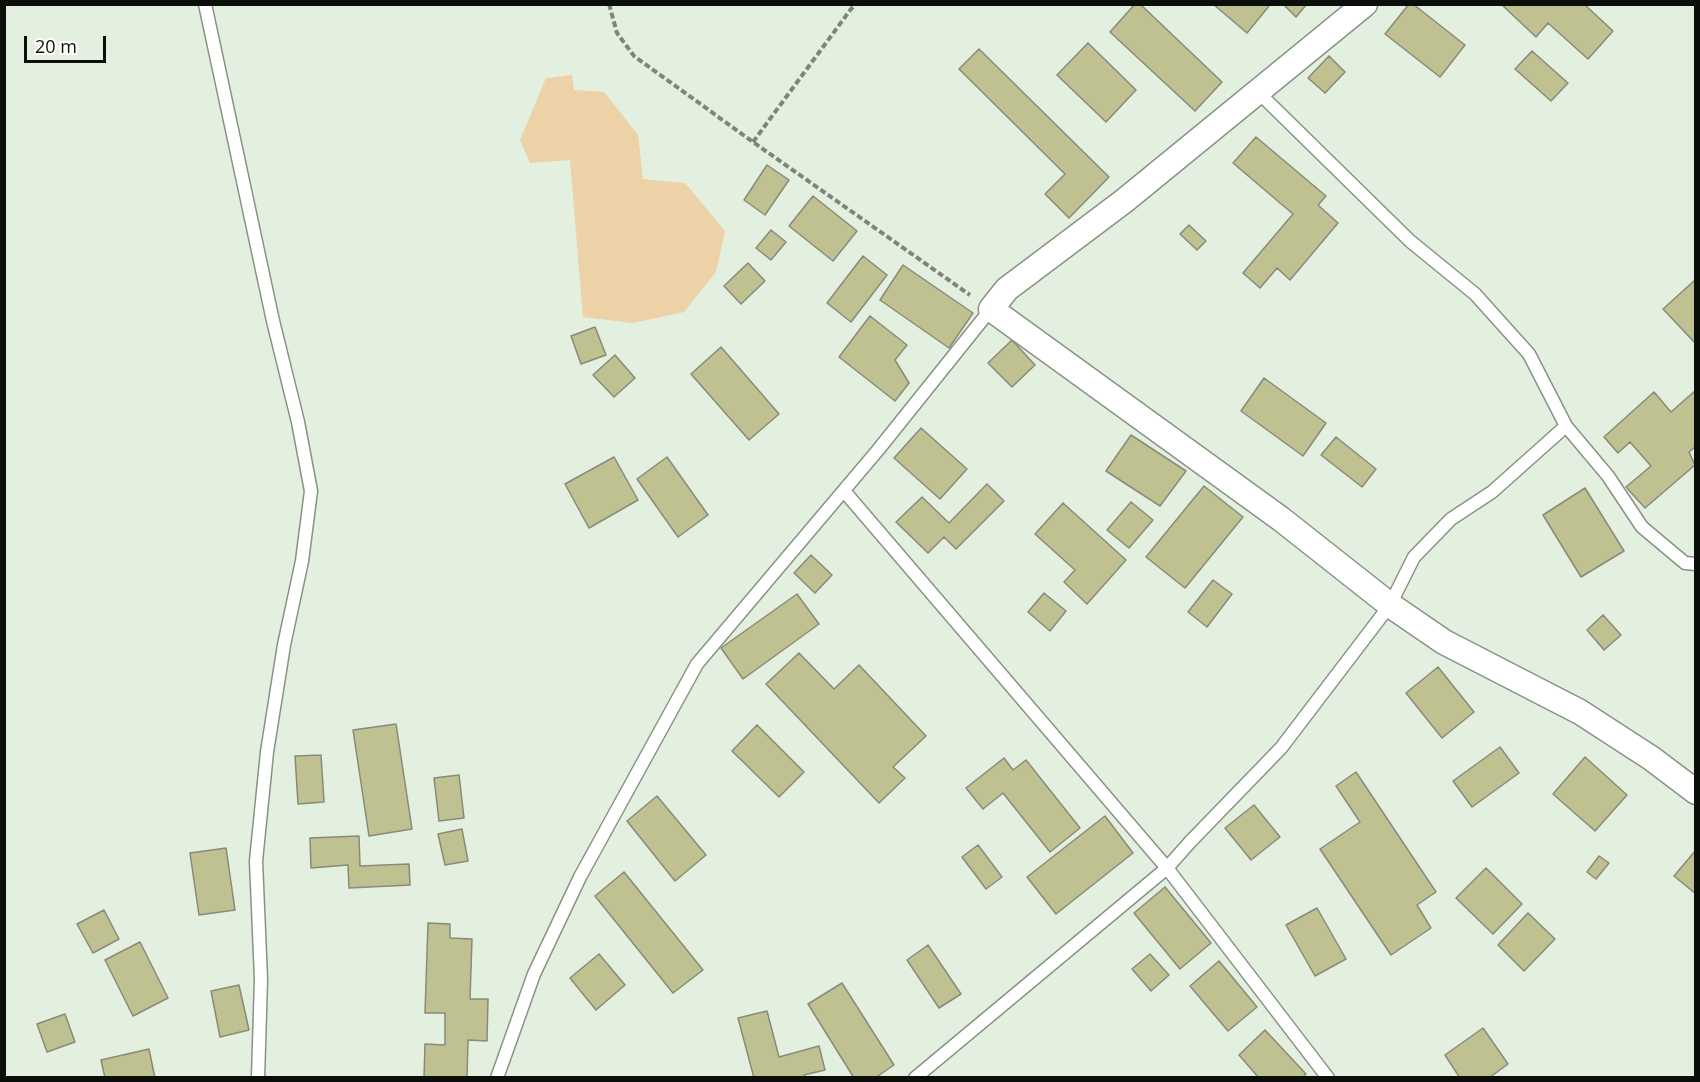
<!DOCTYPE html>
<style>
body{margin:0}
#map{position:relative;width:1700px;height:1082px;overflow:hidden;background:#e3efdf;font-family:"Open Sans",sans-serif}
canvas{display:block}
.frame{position:absolute;inset:0;border:6px solid #0b0f0a;pointer-events:none}
.scale{position:absolute;left:24px;top:36px;width:82px;height:27px;box-sizing:border-box;border:3px solid #0b0f0a;border-top:0;padding-left:8px;font-size:18px;line-height:21px;white-space:nowrap;color:#0b0f0a;-webkit-text-stroke:4px #fff;paint-order:stroke}
</style>
<div id="map">
<canvas width="1700" height="1082"></canvas>
<div class="frame"></div>
<div class="scale">20 m</div>
</div>
<script>
const ctx = document.querySelector('canvas').getContext('2d');
ctx.lineJoin = 'round';
function fill(path, color) { ctx.fillStyle = color; ctx.fill(path, 'evenodd'); }
const shape = rows => new Path2D(rows.map(r => 'M' + r).join(''));
function trace(path, color, width, dash) { ctx.strokeStyle = color; ctx.lineWidth = width; ctx.lineCap = dash ? 'butt' : 'round'; ctx.setLineDash(dash || []); ctx.stroke(path); }
const green = shape([
 [572,75,574,90,604,92,638,135,643,179,685,183,725,231,716,272,684,312,633,323,583,317,570,160,530,163,520,140,546,78]
]);
const building = shape([
 [1135,4,1140,4,1222,82,1195,111,1110,32,1135,4],
 [1213,4,1267,4,1269,6,1247,33,1213,4],
 [1283,4,1307,4,1296,17,1283,4],
 [1409,4,1413,4,1465,45,1440,77,1385,34,1409,4],
 [1501,4,1584,4,1613,31,1588,59,1548,23,1536,37,1501,4],
 [1088,43,1136,90,1106,122,1057,75,1088,43],
 [979,49,1109,177,1069,218,1045,194,1065,174,959,69,979,49],
 [1532,51,1568,83,1551,101,1515,69,1532,51],
 [1329,56,1345,72,1325,93,1308,78,1329,56],
 [1256,137,1326,196,1318,205,1338,223,1290,280,1277,268,1260,288,1243,273,1293,214,1233,163,1256,137],
 [767,165,789,180,765,215,744,200,767,165],
 [813,196,857,231,833,261,789,226,813,196],
 [1189,225,1206,241,1197,250,1180,234,1189,225],
 [771,230,786,242,771,260,756,248,771,230],
 [863,256,887,275,851,322,827,303,863,256],
 [748,263,765,281,741,304,724,286,748,263],
 [903,265,973,313,949,348,880,300,903,265],
 [1695,280,1696,281,1696,344,1663,309,1695,280],
 [870,316,907,345,895,360,909,383,895,401,839,357,870,316],
 [595,327,606,355,581,364,571,336,595,327],
 [1012,340,1035,365,1012,387,988,363,1012,340],
 [721,347,779,414,749,440,691,374,721,347],
 [615,355,635,378,614,397,593,375,615,355],
 [1264,378,1326,423,1303,456,1241,411,1264,378],
 [1696,390,1696,446,1689,452,1695,465,1645,508,1626,487,1651,466,1630,442,1618,453,1604,437,1654,392,1671,412,1696,390],
 [921,428,967,469,940,499,894,458,921,428],
 [1131,435,1186,471,1160,506,1106,471,1131,435],
 [1336,437,1376,469,1362,487,1321,455,1336,437],
 [614,457,638,500,589,528,565,484,614,457],
 [667,457,708,515,678,537,637,479,667,457],
 [987,484,1004,501,956,549,944,537,928,553,896,522,922,497,949,523,987,484],
 [1204,486,1243,517,1185,588,1146,557,1204,486],
 [1585,488,1624,551,1581,577,1543,515,1585,488],
 [1131,502,1153,520,1129,548,1107,530,1131,502],
 [1063,503,1126,560,1087,604,1064,582,1075,570,1035,534,1063,503],
 [811,555,832,575,815,593,794,573,811,555],
 [1213,580,1232,594,1207,627,1188,612,1213,580],
 [1044,593,1066,611,1050,631,1028,612,1044,593],
 [797,594,819,624,743,679,721,648,797,594],
 [1603,615,1621,635,1604,650,1587,630,1603,615],
 [799,653,834,689,859,665,926,736,893,767,905,778,879,803,766,684,799,653],
 [1438,667,1474,712,1442,738,1406,693,1438,667],
 [396,724,412,829,369,836,353,730,396,724],
 [757,725,804,772,779,797,732,751,757,725],
 [1500,747,1519,773,1472,807,1453,781,1500,747],
 [321,755,324,802,298,804,295,756,321,755],
 [1585,757,1627,795,1595,831,1553,794,1585,757],
 [1004,758,1013,770,1026,760,1080,828,1050,852,1003,793,983,809,966,788,1004,758],
 [1356,772,1436,892,1417,905,1431,928,1391,955,1320,849,1360,822,1336,786,1356,772],
 [459,775,464,818,439,821,434,778,459,775],
 [657,796,706,855,675,881,627,821,657,796],
 [1254,805,1280,837,1251,860,1225,828,1254,805],
 [1105,816,1133,853,1056,914,1027,877,1105,816],
 [462,829,468,861,445,865,438,834,462,829],
 [359,836,360,866,409,864,410,885,349,888,348,865,311,868,310,838,359,836],
 [978,845,1002,877,986,889,962,857,978,845],
 [226,848,235,910,199,915,190,853,226,848],
 [1696,850,1696,894,1674,876,1696,850],
 [1599,856,1609,863,1596,879,1587,872,1599,856],
 [1486,868,1522,904,1493,934,1456,898,1486,868],
 [624,872,703,970,673,993,595,896,624,872],
 [1165,887,1211,943,1180,969,1134,913,1165,887],
 [1317,908,1346,959,1315,976,1286,925,1317,908],
 [104,910,119,939,93,953,77,924,104,910],
 [1528,913,1555,939,1524,971,1498,945,1528,913],
 [428,923,450,924,450,938,472,939,470,999,488,999,487,1041,468,1040,467,1078,424,1078,425,1044,445,1045,445,1013,425,1013,428,923],
 [140,942,168,998,133,1016,105,960,140,942],
 [928,945,961,994,939,1008,907,960,928,945],
 [599,954,625,985,596,1010,570,978,599,954],
 [1150,954,1169,975,1151,991,1132,969,1150,954],
 [1219,961,1257,1007,1228,1031,1190,986,1219,961],
 [842,983,894,1065,875,1078,854,1078,808,1004,842,983],
 [239,985,249,1030,220,1037,211,991,239,985],
 [767,1011,779,1057,819,1046,825,1070,804,1075,805,1078,754,1078,738,1018,767,1011],
 [65,1014,75,1042,47,1052,37,1024,65,1014],
 [1483,1028,1508,1064,1489,1078,1460,1078,1445,1055,1483,1028],
 [1265,1030,1306,1074,1302,1078,1259,1078,1239,1055,1265,1030],
 [149,1049,155,1078,105,1078,101,1060,149,1049]
]);
const path = shape([
 [609,4,617,33,634,56,753,142,970,295],
 [753,142,851,9,856,4]
]);
const service = shape([
 [205,4,273,321,298,422,311,491,302,561,284,645,267,752,256,861,261,979,258,1078],
 [1258,92,1410,241,1475,294,1529,354,1566,426,1608,476,1642,527,1685,563,1696,564],
 [844,491,1167,868,1328,1078],
 [497,1078,534,974,580,877,697,664,878,450,991,309],
 [915,1078,1167,868,1190,842,1281,748,1390,605,1414,557,1451,519,1492,492,1566,426]
]);
const minor = shape([
 [1365,4,1124,201,1007,289,991,309,1281,519,1390,605,1444,642,1580,712,1651,758,1696,792]
]);
fill(green, '#ecd2a6');
fill(building, '#bfc191');
trace(building, '#898a7a', 1.5);
trace(service, '#889385', 15);
trace(minor, '#889385', 27);
trace(path, '#7e867c', 4, [6, 3]);
trace(service, '#fff', 12);
trace(minor, '#fff', 24);
</script>
